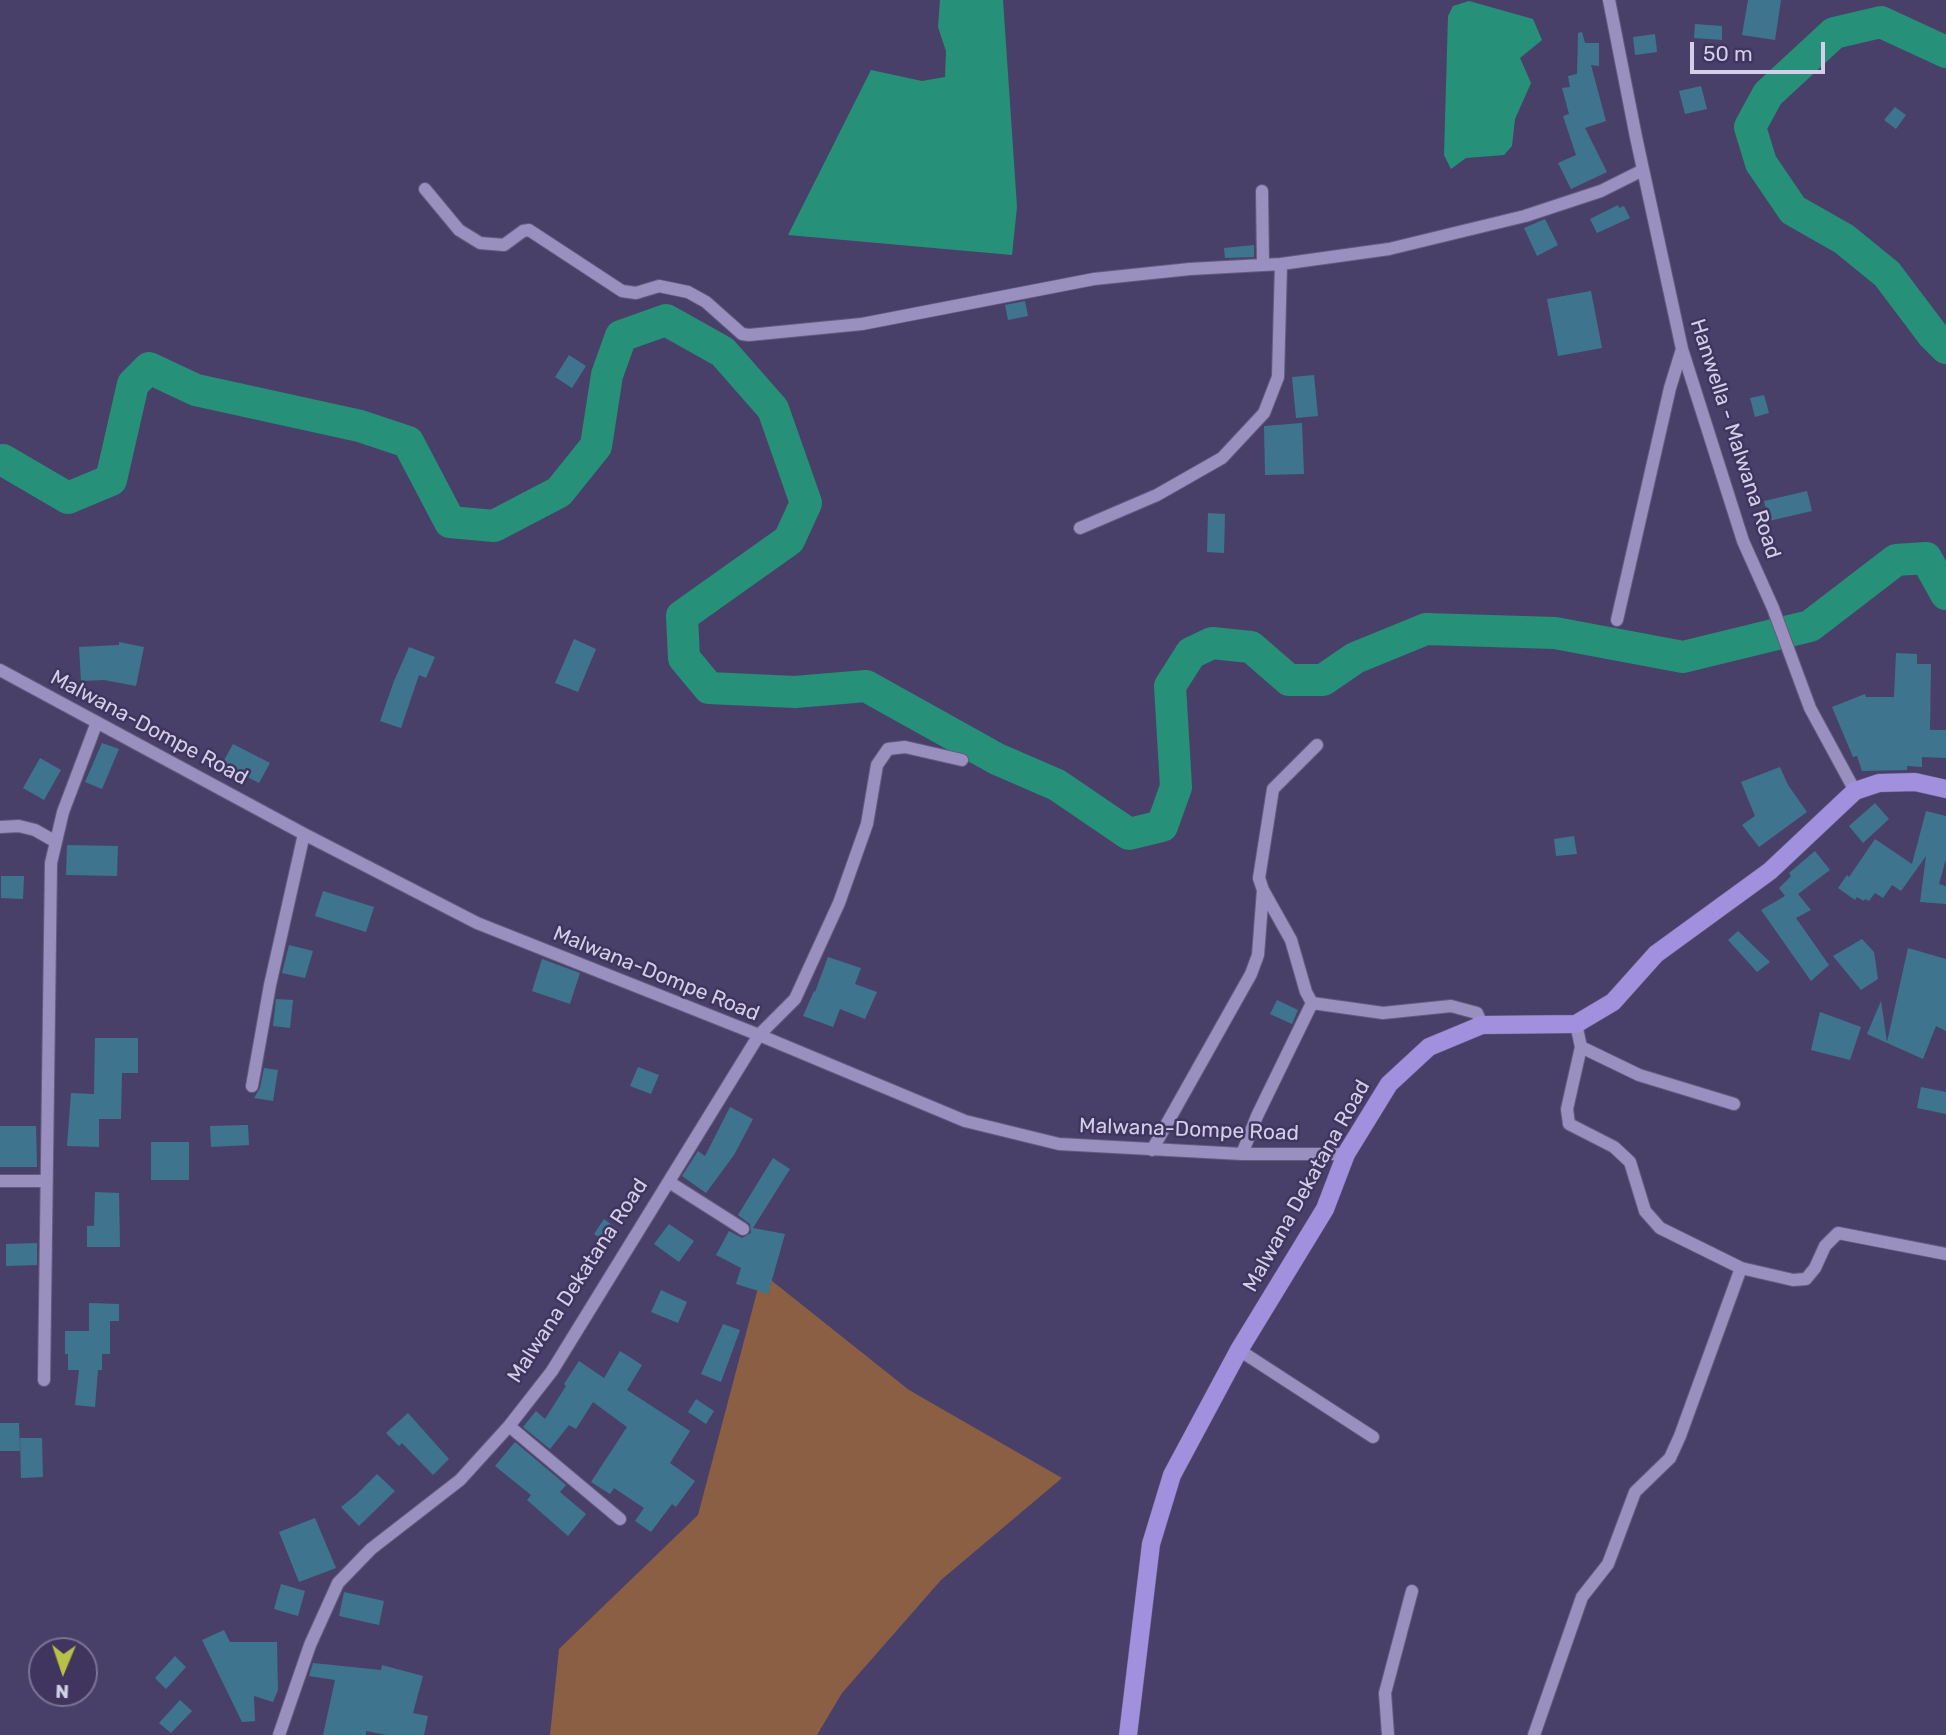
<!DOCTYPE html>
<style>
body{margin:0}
#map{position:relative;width:1946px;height:1735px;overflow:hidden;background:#49406a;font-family:Rubik,sans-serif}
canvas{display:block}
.north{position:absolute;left:28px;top:1637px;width:70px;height:70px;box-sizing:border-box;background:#3f355f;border:2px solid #7a7396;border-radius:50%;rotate:182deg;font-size:19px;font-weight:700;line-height:28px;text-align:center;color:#d3cfe8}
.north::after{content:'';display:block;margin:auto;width:24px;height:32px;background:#b8c147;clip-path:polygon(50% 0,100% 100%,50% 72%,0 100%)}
.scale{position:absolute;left:1690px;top:42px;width:135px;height:32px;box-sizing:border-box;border:4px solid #d3cfe8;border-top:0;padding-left:9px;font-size:21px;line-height:24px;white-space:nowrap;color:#d3cfe8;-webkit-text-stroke:5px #3f355f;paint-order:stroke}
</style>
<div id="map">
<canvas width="1946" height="1735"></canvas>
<div class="north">N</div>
<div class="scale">50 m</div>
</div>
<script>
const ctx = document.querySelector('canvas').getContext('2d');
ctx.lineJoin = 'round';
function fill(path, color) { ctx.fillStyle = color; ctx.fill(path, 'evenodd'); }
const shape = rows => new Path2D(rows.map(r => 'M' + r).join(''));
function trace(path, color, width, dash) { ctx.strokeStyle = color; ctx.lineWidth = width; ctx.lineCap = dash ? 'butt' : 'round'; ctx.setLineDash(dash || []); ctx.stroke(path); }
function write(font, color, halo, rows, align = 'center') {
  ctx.font = font + ' Rubik,sans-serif'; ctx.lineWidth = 5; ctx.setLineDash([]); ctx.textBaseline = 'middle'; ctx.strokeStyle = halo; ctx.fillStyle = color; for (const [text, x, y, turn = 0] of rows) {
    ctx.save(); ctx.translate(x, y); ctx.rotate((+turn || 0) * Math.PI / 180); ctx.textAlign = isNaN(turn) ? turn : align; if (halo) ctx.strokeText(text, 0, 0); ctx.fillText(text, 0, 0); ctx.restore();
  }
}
const green = shape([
 [762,1273,909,1390,1062,1478,941,1580,842,1693,817,1735,550,1735,559,1649,698,1515]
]);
const water = shape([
 [940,0,1003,0,1017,207,1012,255,788,235,871,70,922,81,945,77,946,51,938,27],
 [1469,1,1533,19,1542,40,1520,58,1531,83,1515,119,1512,146,1504,155,1466,158,1451,169,1444,155,1448,16,1453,6]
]);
const river = shape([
 [1946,52,1881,22,1834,33,1768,94,1750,127,1761,163,1793,210,1844,239,1887,274,1933,335,1946,348],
 [0,461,3,460,68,498,111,480,133,384,149,368,196,390,360,426,408,442,450,522,494,526,559,492,596,446,607,375,621,336,666,320,723,352,773,409,806,503,789,540,682,616,684,658,709,688,795,692,866,686,997,759,1057,785,1129,834,1162,826,1176,787,1170,686,1191,653,1212,643,1251,647,1289,680,1323,680,1355,658,1426,629,1555,633,1683,657,1810,626,1896,560,1926,558,1946,594]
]);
const building = shape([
 [1748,0,1781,0,1775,40,1742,35],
 [1695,24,1722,26,1722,40,1694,38],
 [1582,32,1585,43,1599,43,1599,66,1591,65,1606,121,1585,128,1607,172,1571,189,1558,163,1576,155,1563,116,1569,114,1562,88,1570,87,1568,76,1577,74,1578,33],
 [1655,34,1657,52,1635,55,1633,37],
 [1701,86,1707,109,1685,114,1679,91],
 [1895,107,1906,115,1896,129,1884,120],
 [1618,205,1619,208,1624,206,1630,218,1597,233,1590,219],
 [1545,219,1558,245,1537,256,1524,228],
 [1254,245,1254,257,1225,258,1224,248],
 [1591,291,1602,348,1558,356,1547,299],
 [1025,301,1028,316,1008,320,1005,305],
 [569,355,586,366,572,388,555,377],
 [1314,375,1318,416,1296,418,1292,377],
 [1764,395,1769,413,1755,417,1750,398],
 [1302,423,1304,474,1265,475,1264,426],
 [1807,491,1812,511,1769,521,1764,501],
 [1208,513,1225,514,1224,553,1207,552],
 [574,639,596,649,578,692,555,683],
 [119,642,144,647,136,686,104,680,81,681,79,647,119,645],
 [409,647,435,657,426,678,419,675,401,728,380,721,394,681],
 [1896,653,1917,654,1917,664,1931,664,1930,730,1946,730,1946,758,1922,757,1922,767,1907,766,1907,770,1862,771,1857,756,1853,757,1832,707,1865,694,1866,697,1894,697],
 [102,743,119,749,102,789,85,782],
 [233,744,270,763,259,783,222,764],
 [40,758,61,770,44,800,23,788],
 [1780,767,1788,785,1807,812,1759,847,1742,825,1755,816,1741,782],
 [1875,803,1889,819,1863,843,1849,826],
 [1926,811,1946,816,1946,859,1939,884,1946,886,1946,904,1920,902,1926,856,1901,891,1892,885,1883,898,1875,893,1869,901,1865,899,1864,901,1857,897,1855,900,1838,888,1847,875,1849,877,1875,839,1912,864],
 [1574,836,1577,854,1556,856,1554,839],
 [67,845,118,846,117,876,66,875],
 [1815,851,1830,870,1798,894,1811,910,1796,918,1829,965,1811,981,1761,910,1785,896,1779,888,1791,876,1789,873],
 [1,876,24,876,23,899,1,898],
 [323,891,374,907,366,932,315,916],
 [1738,931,1770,962,1757,972,1728,940],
 [1862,939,1874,952,1878,979,1861,990,1833,956],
 [289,945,313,951,305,978,282,973],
 [1908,948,1946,959,1946,1031,1936,1026,1923,1059,1867,1034,1881,1001,1887,1042],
 [828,957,861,968,855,984,877,992,865,1019,840,1009,833,1027,803,1016,814,991,815,992],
 [542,959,580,973,570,1004,532,991],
 [276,999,293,1000,290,1028,273,1026],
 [1277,1000,1298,1010,1292,1024,1270,1014],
 [1820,1012,1861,1027,1850,1060,1811,1050],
 [95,1038,138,1038,138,1073,122,1073,121,1119,99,1119,99,1147,67,1146,71,1093,94,1094],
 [638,1067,659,1075,651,1094,630,1086],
 [264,1068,278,1070,273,1101,254,1098,260,1088],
 [1921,1087,1946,1092,1946,1114,1917,1108],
 [730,1107,753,1119,734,1155,706,1193,682,1176,698,1151,705,1156],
 [248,1125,249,1145,211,1147,210,1126],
 [0,1126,36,1126,37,1167,0,1167],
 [151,1142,189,1142,189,1180,151,1180],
 [773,1158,790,1169,753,1228,785,1234,768,1294,736,1284,741,1268,716,1255,729,1231,742,1238,751,1233,750,1224,738,1215],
 [95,1192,119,1193,120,1247,87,1247,87,1226,94,1226],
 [604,1219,620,1231,610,1245,594,1234],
 [669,1224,694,1241,679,1262,654,1244],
 [37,1243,37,1265,6,1266,6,1244],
 [661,1290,687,1302,678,1323,651,1312],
 [89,1303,119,1304,119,1321,110,1321,110,1354,102,1354,102,1370,98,1370,95,1407,75,1405,79,1370,68,1370,68,1354,65,1354,65,1331,89,1331],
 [723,1324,740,1330,721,1382,701,1374],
 [620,1351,642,1365,627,1390,690,1431,670,1463,695,1481,676,1507,672,1504,651,1532,635,1521,644,1508,614,1488,610,1494,591,1482,627,1427,593,1402,576,1429,569,1425,550,1449,523,1427,536,1411,545,1419,566,1386,564,1384,579,1361,604,1378],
 [696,1399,714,1411,706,1424,688,1412],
 [408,1413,449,1459,433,1475,402,1443,399,1446,386,1433],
 [0,1423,19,1423,20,1451,0,1451],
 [20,1438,42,1438,43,1477,21,1478],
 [515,1442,566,1485,560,1492,586,1514,568,1536,527,1500,531,1495,495,1466],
 [377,1474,395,1491,359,1526,341,1507,356,1495],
 [315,1518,336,1568,299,1582,279,1532],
 [281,1584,305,1591,298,1616,274,1609],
 [344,1592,384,1601,379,1625,339,1616],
 [224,1630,230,1642,277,1642,278,1690,273,1702,254,1696,255,1721,242,1722,202,1640],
 [175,1656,186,1667,166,1689,155,1678],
 [313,1663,381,1670,382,1665,423,1676,413,1713,428,1716,424,1735,387,1735,366,1731,366,1735,323,1735,335,1680,309,1676],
 [180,1700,192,1711,171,1733,159,1723]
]);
const minor = shape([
 [1609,0,1636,137,1682,349,1743,541,1773,608,1810,708,1855,791],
 [425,189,459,230,480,243,504,245,523,231,529,230,622,291,636,293,659,286,688,292,706,302,742,334,749,335,862,324,1094,279,1190,269,1281,264,1389,249,1525,216,1601,191,1643,170],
 [1262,191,1263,264],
 [1080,528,1157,495,1222,458,1264,413,1278,377,1281,264],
 [1617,620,1670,388,1682,349],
 [0,670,304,834,477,923,759,1035,965,1121,1059,1144,1242,1154,1346,1154],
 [0,827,19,826,35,830,56,842],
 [1312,1003,1306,992,1291,940,1263,890,1259,878,1273,789,1317,745],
 [1312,1003,1383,1013,1451,1006,1477,1013,1482,1025],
 [1581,1047,1639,1075,1734,1104],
 [252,1086,270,985,304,834],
 [1152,1150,1251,974,1258,955,1263,890],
 [1242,1154,1257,1116,1312,1003],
 [0,1181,45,1181],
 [669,1182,743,1229],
 [1741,1268,1793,1280,1806,1279,1815,1268,1825,1246,1838,1233,1946,1254],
 [1239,1350,1373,1437],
 [44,1380,51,863,63,812,97,722],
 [509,1426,620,1519],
 [279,1735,310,1645,338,1583,371,1549,460,1480,509,1426,552,1371,759,1035,795,999,839,903,867,824,877,765,888,749,905,747,962,760],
 [1388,1735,1385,1693,1412,1591],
 [1534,1735,1582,1597,1608,1564,1635,1492,1670,1458,1680,1436,1741,1268,1660,1228,1645,1211,1630,1162,1614,1147,1569,1124,1567,1109,1581,1047,1576,1024]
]);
const major = shape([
 [1128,1735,1151,1544,1172,1475,1239,1350,1325,1209,1346,1154,1389,1084,1429,1047,1482,1025,1576,1024,1613,1002,1656,954,1770,871,1855,791,1879,783,1915,782,1946,789]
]);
const streetNames = [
 ["Hanwella - Malwana Road",1735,439,72],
 ["Malwana-Dompe Road",149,728,28],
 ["Malwana-Dompe Road",656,974,22],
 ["Malwana-Dompe Road",1189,1130,2],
 ["Malwana Dekatana Road",1307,1186,-61],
 ["Malwana Dekatana Road",578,1281,-57]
];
fill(green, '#8b5f43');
fill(water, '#269178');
trace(river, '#269178', 32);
fill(building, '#3f748f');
trace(minor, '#645c7f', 14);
trace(major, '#645c7f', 19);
trace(minor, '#9990c0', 12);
trace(major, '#a190dd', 18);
write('21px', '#d3cfe8', '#3f355f', streetNames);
</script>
